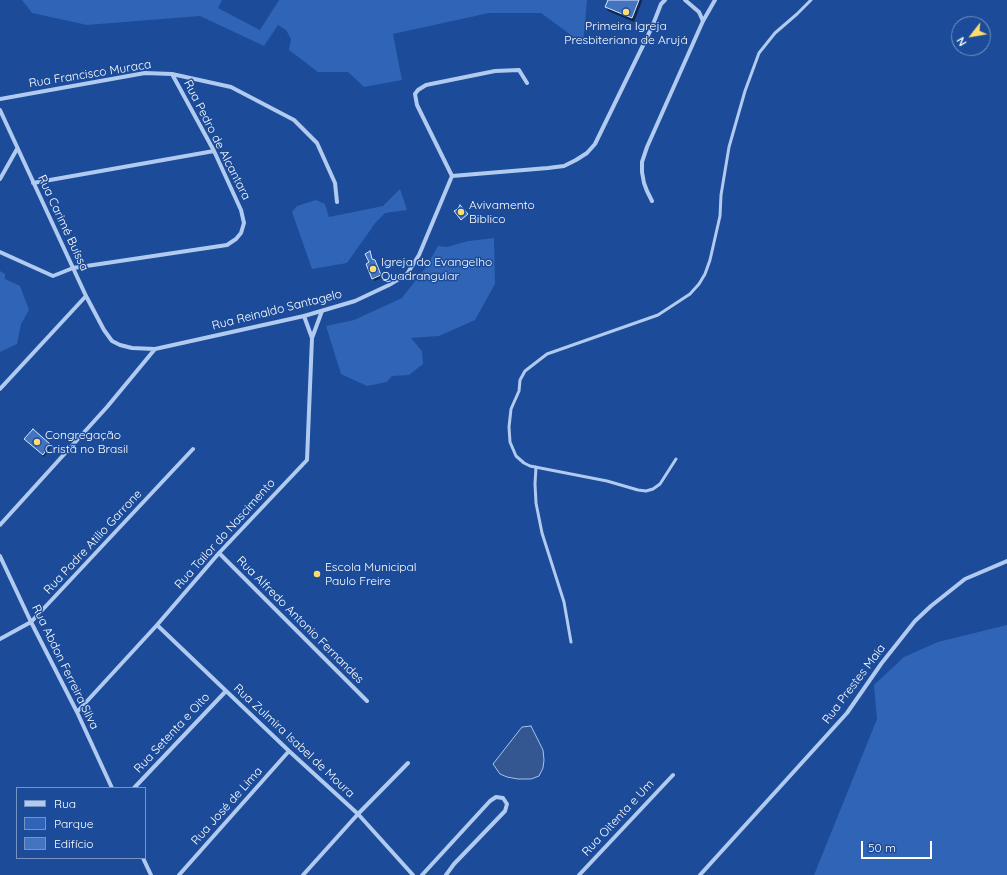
<!DOCTYPE html>
<meta charset="utf-8">
<style>
body{margin:0}
#map{position:relative;width:1007px;height:875px;overflow:hidden;background:#1b4b99;font-family:Quicksand,sans-serif}
canvas{display:block}
.legend{position:absolute;left:16px;top:787px;width:130px;height:72px;box-sizing:border-box;background:#1b4b99;border:1px solid #7693c2;margin:0;padding:5px 7px;list-style:none;font-size:12px;color:#fff}
.legend li{display:flex;align-items:center;gap:8px;height:20px}
.legend b{width:20px;border:1px solid #7693c2}
.north{position:absolute;left:951px;top:16px;width:40px;height:40px;box-sizing:border-box;background:#1b4b99;border:1px solid #7693c2;border-radius:50%;rotate:239deg;font-size:11px;font-weight:700;line-height:16px;text-align:center;color:#fff}
.north::after{content:'';display:block;margin:auto;width:14px;height:18px;background:#ffdd6f;clip-path:polygon(50% 0,100% 100%,50% 72%,0 100%)}
.scale{position:absolute;left:861px;top:841px;width:71px;height:18px;box-sizing:border-box;border:2px solid #fff;border-top:0;padding-left:5px;font-size:12px;line-height:14px;white-space:nowrap;color:#fff;-webkit-text-stroke:3px #1b4b99;paint-order:stroke}
</style>
<div id="map">
<canvas width="1007" height="875"></canvas>
<ul class="legend">
<li><b style="height:5px;background:#b0caf0"></b>Rua</li>
<li><b style="height:11px;background:#2f64b6"></b>Parque</li>
<li><b style="height:11px;background:#4474c0"></b>Edifício</li>
</ul>
<div class="north">N</div>
<div class="scale">50 m</div>
</div>
<script>
const ctx = document.querySelector('canvas').getContext('2d');
ctx.lineJoin = 'round';
function fill(path, color) { ctx.fillStyle = color; ctx.fill(path, 'evenodd'); }
const shape = rows => new Path2D(rows.map(r => 'M' + r).join(''));
function trace(path, color, width, dash) { ctx.strokeStyle = color; ctx.lineWidth = width; ctx.lineCap = dash ? 'butt' : 'round'; ctx.setLineDash(dash || []); ctx.stroke(path); }
function write(font, color, halo, rows, align = 'center') {
  ctx.font = font + ' Quicksand,sans-serif'; ctx.lineWidth = 3; ctx.setLineDash([]); ctx.textBaseline = 'middle'; ctx.strokeStyle = halo; ctx.fillStyle = color; for (const [text, x, y, turn = 0] of rows) {
    ctx.save(); ctx.translate(x, y); ctx.rotate((+turn || 0) * Math.PI / 180); ctx.textAlign = isNaN(turn) ? turn : align; if (halo) ctx.strokeText(text, 0, 0); ctx.fillText(text, 0, 0); ctx.restore();
  }
}
const green = shape([
 [22,0,222,0,218,8,260,30,279,0,587,0,583,44,541,13,489,13,393,34,402,80,364,87,348,72,318,72,289,50,291,39,286,30,278,25,264,46,200,16,87,25,32,13],
 [400,189,407,210,385,213,376,222,347,263,312,269,292,212,297,206,316,200,325,204,329,217,383,206],
 [494,238,495,284,475,320,439,336,411,338,422,351,423,364,409,375,392,376,387,382,367,386,341,374,326,326,354,320,402,298,426,267,438,246,447,247,468,241],
 [0,271,5,274,5,279,20,286,29,310,21,324,17,344,0,352],
 [1007,625,1007,875,814,875,877,719,874,685,904,657,938,642]
]);
const water = shape([
 [531,726,543,750,544,760,543,768,539,776,531,779,518,779,507,777,500,774,493,764,522,727,531,726]
]);
const shadow = shape([
 [609,0,642,0,642,1,634,22,608,11,606,7],
 [371,255,372,260,376,264,382,278,374,281,370,262],
 [33,431,51,447,44,457,25,439]
]);
const building = shape([
 [608,0,639,0,632,18,605,7,608,0],
 [460,205,468,214,461,220,454,211,458,209,460,205],
 [370,251,372,259,375,260,381,275,372,279,366,264,369,262,365,254,370,251],
 [33,429,50,444,43,455,24,439,33,429]
]);
const service = shape([
 [676,459,660,484,653,489,646,491,638,490,607,481,530,466,524,463,516,456,510,442,509,427,511,409,519,391,520,380,525,371,547,354,658,315,690,294,699,284,705,274,710,260,720,216,721,195,729,147,745,91,759,53,775,33,797,14,811,0],
 [536,467,535,484,536,503,542,533,564,602,571,642]
]);
const minor = shape([
 [685,0,699,12,703,21],
 [0,99,145,73,172,74,231,87,294,120,317,143,335,183,337,202],
 [0,110,86,296,104,330,112,341,120,345,132,348,155,349,304,316,355,301,389,285,407,274,419,255,452,176],
 [452,176,548,168,564,166,576,160,587,153,595,144,652,27,661,4,665,0],
 [452,176,417,105,415,94,418,90,426,85,495,71,519,70,527,83],
 [0,179,17,149],
 [33,183,214,151],
 [652,201,647,191,644,183,642,172,642,162,647,147,703,21,715,0],
 [0,252,53,276,73,268,227,245,236,239,241,233,244,223,241,210,214,151,172,74],
 [304,316,312,338,322,311],
 [0,389,86,296],
 [0,525,107,407,155,349],
 [219,553,367,701],
 [0,556,31,622,77,712,112,788],
 [157,625,289,751,358,814,413,875],
 [0,639,31,622,193,449],
 [77,712,157,625,219,553,307,460,312,338],
 [134,788,226,691],
 [143,858,151,875],
 [179,875,289,751],
 [303,875,358,814,408,763],
 [422,875,490,801,496,797,503,798,507,804,505,811,454,864,446,875],
 [579,875,673,775],
 [700,875,847,713,881,664,915,621,931,606,965,579,1007,561]
]);
const markers = [
 [626,12,4,"#ffdd6f"],
 [461,212,4,"#ffdd6f"],
 [373,269,4,"#ffdd6f"],
 [37,442,4,"#ffdd6f"],
 [317,574,4,"#ffdd6f"]
];
const poiNames = [
 ["Primeira Igreja",626,26,"center"],
 ["Presbiteriana de Arujá",626,40,"center"],
 ["Avivamento",469,205],
 ["Biblico",469,219],
 ["Igreja do Evangelho",381,262],
 ["Quadrangular",381,276],
 ["Congregação",45,435],
 ["Cristã no Brasil",45,449],
 ["Escola Municipal",325,567],
 ["Paulo Freire",325,581]
];
const streetNames = [
 ["Rua Francisco Muraca",90,74,-9],
 ["Rua Pedro de Alcantara",217,140,63],
 ["Rua Carimé Buíssa",63,223,65],
 ["Rua Reinaldo Santagelo",277,310,-14],
 ["Rua Tailor do Nascimento",225,534,-48],
 ["Rua Padre Atilio Garrone",93,542,-47],
 ["Rua Alfredo Antonio Fernandes",300,620,45],
 ["Rua Abdon Ferreira Silva",65,667,64],
 ["Rua Prestes Maia",854,684,-53],
 ["Rua Setenta e Oito",172,733,-47],
 ["Rua Zulmira Isabel de Moura",294,741,43],
 ["Rua José de Lima",227,806,-48],
 ["Rua Oitenta e Um",618,818,-47]
];
fill(green, '#2f64b6');
fill(water, '#345791');
trace(water, '#a3c4f2', 1);
fill(shadow, '#0007');
fill(building, '#4474c0');
trace(building, '#d7e6fb', 1);
trace(service, '#b0caf0', 3);
trace(minor, '#b0caf0', 4);
for (const [x, y, r, color] of markers) { const dot = new Path2D(); dot.arc(x, y, r, 0, 2 * Math.PI); ctx.fillStyle = color; ctx.fill(dot); trace(dot, '#1b4b99', 1.5); }
write('12px', '#fff', '#1b4b99', poiNames, 'left');
write('12px', '#fff', '#1b4b99', streetNames);
</script>
